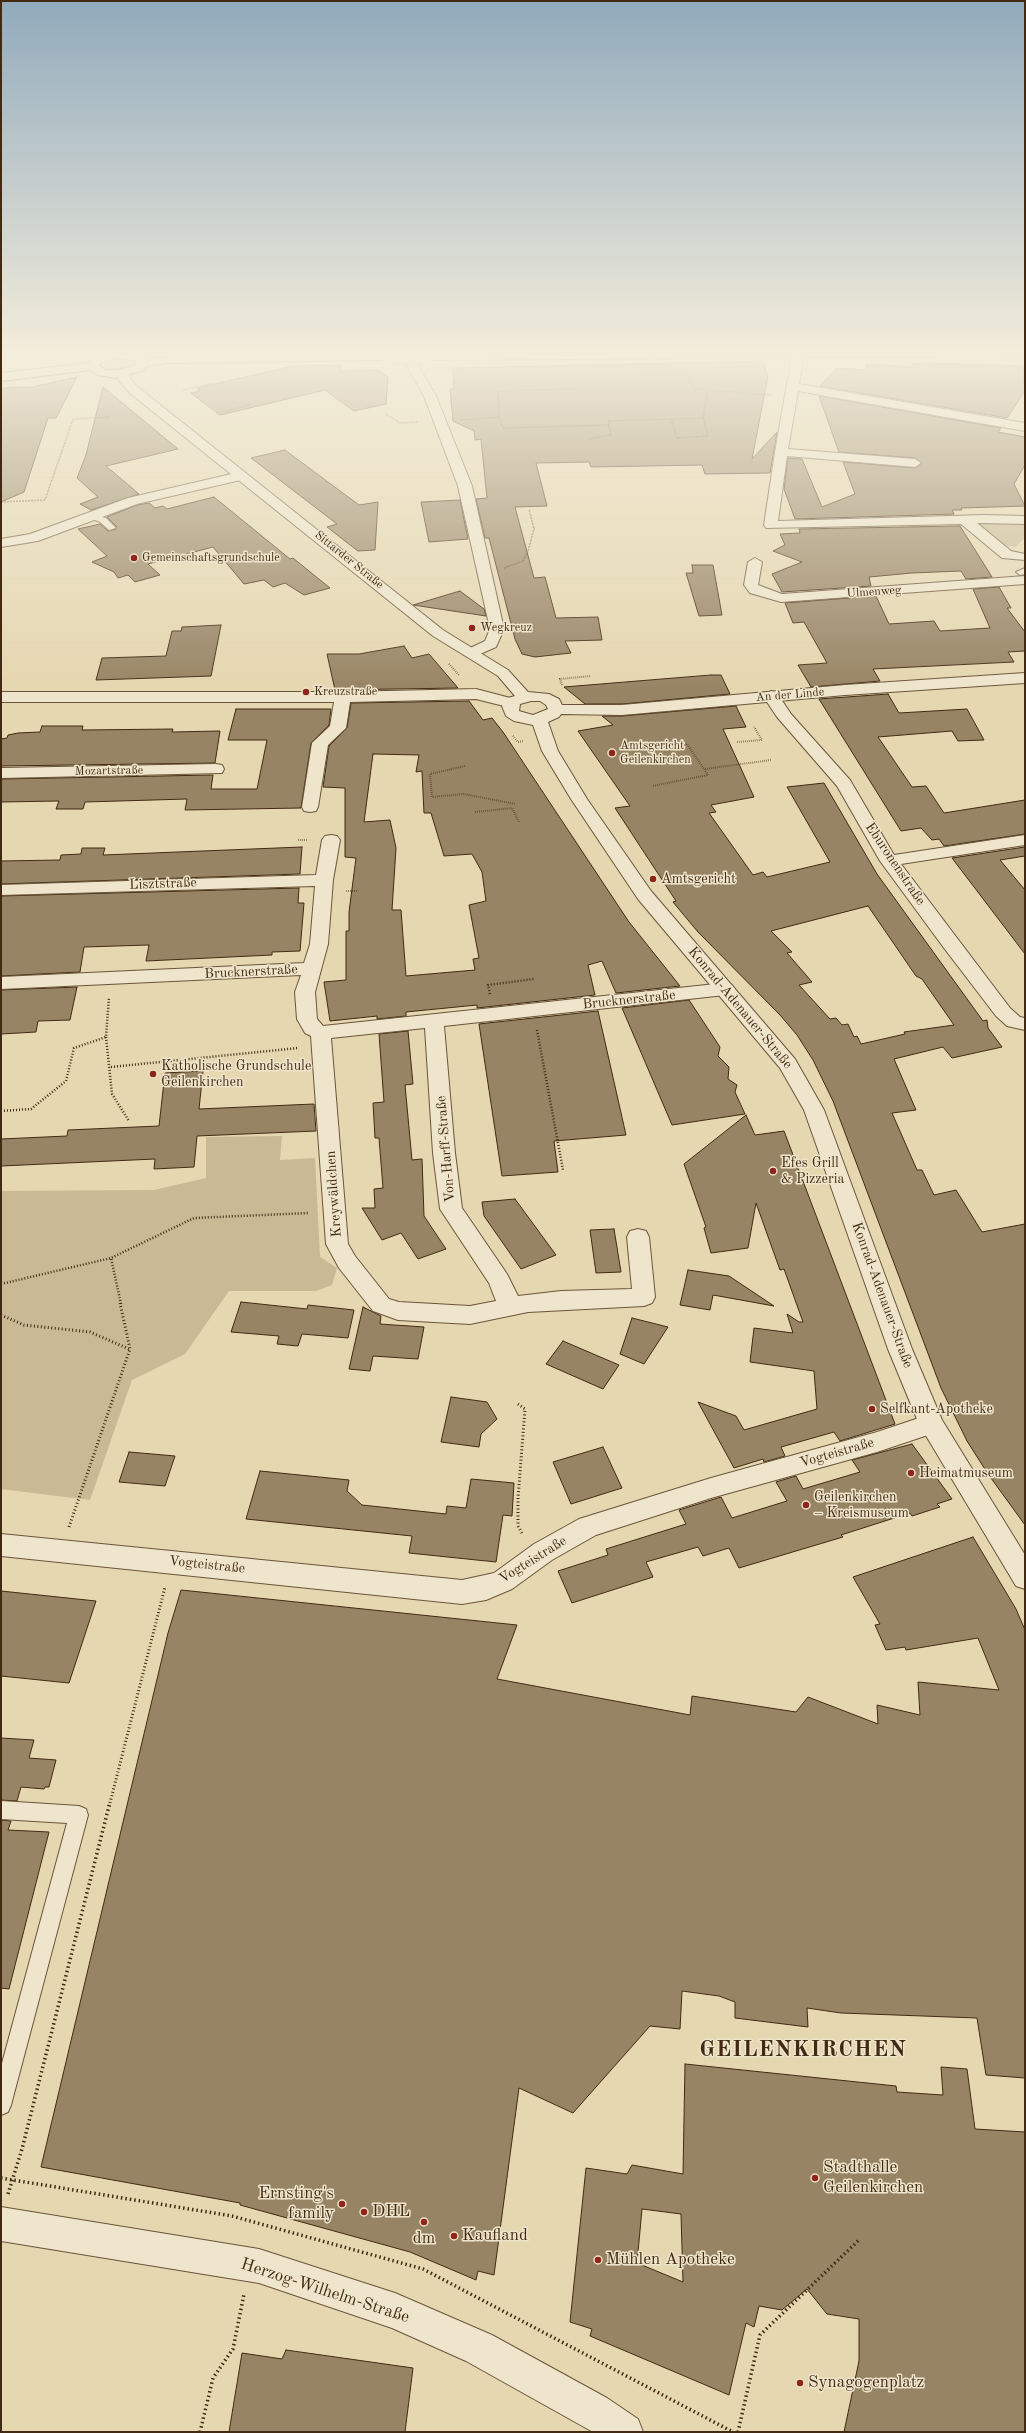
<!DOCTYPE html>
<meta charset="utf-8">
<style>
body{margin:0}
#map{position:relative;width:1026px;height:2433px;overflow:hidden;background:#e5d7b0;font-family:"Old Standard TT",serif}
canvas{display:block}
.frame{position:absolute;inset:0;border:2px solid #422a12;pointer-events:none}
</style>
<div id="map">
<canvas width="1026" height="2433"></canvas>
<div class="frame"></div>
</div>
<script>
const ctx = document.querySelector('canvas').getContext('2d');
ctx.lineJoin = 'round';
function fill(path, color) { ctx.fillStyle = color; ctx.fill(path, 'evenodd'); }
const shape = rows => new Path2D(rows.map(r => 'M' + r).join(''));
function trace(path, color, width, dash) { ctx.strokeStyle = color; ctx.lineWidth = width; ctx.lineCap = dash ? 'butt' : 'round'; ctx.setLineDash(dash || []); ctx.stroke(path); }
function write(font, color, halo, rows, align = 'center') {
  ctx.font = font + ' "Old Standard TT",serif'; ctx.lineWidth = 3; ctx.setLineDash([]); ctx.textBaseline = 'middle'; ctx.strokeStyle = halo; ctx.fillStyle = color; for (const [text, x, y, turn = 0] of rows) {
    ctx.save(); ctx.translate(x, y); ctx.rotate((+turn || 0) * Math.PI / 180); ctx.textAlign = isNaN(turn) ? turn : align; if (halo) ctx.strokeText(text, 0, 0); ctx.fillText(text, 0, 0); ctx.restore();
  }
}
const green = shape([
 [119,358,132,360,134,364,118,370,108,369,103,366,106,362],
 [984,523,1025,525,1025,537,1016,547,1007,546,981,528,980,526],
 [282,1136,280,1160,315,1158,320,1257,337,1268,332,1285,316,1291,229,1291,185,1354,132,1380,90,1500,1,1489,1,1191,154,1190,206,1178,206,1137]
]);
const building = shape([
 [762,361,768,376,752,459,777,432,770,473,705,474,702,465,591,467,589,462,536,463,547,506,515,507,534,578,545,577,556,618,598,617,602,640,565,641,571,653,535,657,522,654,515,639,489,538,485,538,476,499,487,498,481,439,475,440,474,431,453,421,450,389,454,389,453,368,762,361],
 [927,363,1023,366,1025,391,1007,418,820,386,837,368,866,370,866,364,913,367,912,364,927,363],
 [317,365,341,365,341,371,377,370,388,377,386,404,354,411,325,390,220,415,191,393,200,391,197,388,293,366,317,365],
 [77,377,56,418,48,418,24,492,1,502,1,388,32,387,77,377],
 [103,387,178,449,106,466,139,494,91,510,80,504,98,497,77,478,86,455,103,387],
 [819,396,1001,428,998,432,1025,437,1025,465,1014,484,1025,506,961,508,962,510,952,510,954,514,795,519,784,489,788,458,802,459,822,507,855,494,843,462,915,468,922,463,915,458,839,452,819,396],
 [285,450,359,505,378,502,375,550,358,551,350,545,327,527,337,524,251,458,285,450],
 [214,497,290,559,293,558,330,588,304,595,285,583,273,587,264,580,244,584,213,547,148,564,160,575,135,582,128,575,118,578,114,572,92,562,107,556,78,529,100,524,108,531,116,529,117,527,107,517,137,505,149,503,155,508,163,506,167,509,214,497],
 [460,500,468,539,429,542,421,502,460,500],
 [960,526,992,577,966,579,961,571,912,573,869,577,871,586,782,592,772,574,802,562,773,551,785,545,780,534,800,533,799,529,960,526],
 [692,565,713,565,722,615,699,616,686,573,693,573,692,565],
 [999,587,1011,608,1007,608,1025,632,1025,651,1008,652,1014,662,873,669,880,681,811,687,798,665,827,663,804,622,793,623,785,603,876,596,889,624,934,621,940,631,990,628,973,589,999,587],
 [460,591,484,609,486,616,413,605,460,591],
 [221,625,211,676,96,680,102,658,166,656,172,631,181,631,182,627,221,625],
 [404,646,412,658,429,654,458,688,335,690,327,654,359,654,404,646],
 [711,675,721,675,730,694,622,704,585,704,564,687,711,675],
 [888,694,899,713,967,709,984,740,958,741,952,731,878,737,912,787,926,786,944,813,1025,800,1025,834,944,846,939,839,932,840,921,828,901,831,819,699,888,694],
 [469,701,483,720,492,718,503,732,629,922,680,986,616,993,602,961,588,965,595,995,477,1008,477,1005,406,1012,406,1016,377,1019,377,1016,330,1021,324,982,346,980,346,931,349,931,349,912,356,858,345,857,345,788,323,787,329,746,347,728,351,703,469,701],
 [373,754,419,755,416,772,422,771,424,813,431,813,444,856,472,854,482,872,486,901,469,905,479,958,473,959,475,970,406,976,401,910,392,910,396,848,390,820,364,822,373,754],
 [736,706,746,727,723,729,754,797,711,805,716,812,709,813,753,875,763,872,767,877,830,862,787,787,824,783,877,874,983,1021,987,1020,988,1028,1002,1047,952,1058,943,1047,894,1059,916,1110,892,1113,917,1170,922,1170,934,1195,956,1190,982,1232,1025,1224,1025,1525,988,1474,967,1441,941,1388,833,1101,813,1060,797,1035,780,1015,698,932,673,902,676,901,615,808,630,806,578,731,613,725,602,716,622,716,736,706],
 [868,906,916,976,922,979,954,1025,904,1032,905,1034,861,1044,857,1036,854,1037,848,1024,842,1025,836,1018,830,1019,799,985,812,982,787,953,792,952,771,931,868,906],
 [236,709,331,709,329,725,311,743,301,808,185,810,187,799,85,802,83,809,56,809,59,801,1,802,1,779,213,775,211,789,257,789,267,740,228,740,236,709],
 [42,726,83,726,82,730,173,729,172,732,220,731,215,763,1,766,1,739,7,738,8,735,18,733,40,732,42,726],
 [302,847,300,874,1,884,1,861,60,860,61,855,81,854,82,848,105,848,103,855,302,847],
 [1025,847,1025,856,1000,860,1025,890,1025,954,952,858,1025,847],
 [299,888,298,903,304,903,300,951,272,952,272,955,146,961,149,945,84,947,80,972,1,976,1,896,299,888],
 [77,987,70,1020,38,1021,36,1032,1,1034,1,990,77,987],
 [689,1000,720,1047,718,1056,729,1067,728,1079,737,1085,735,1092,745,1114,672,1125,622,1008,689,1000],
 [598,1011,626,1135,554,1141,558,1172,502,1176,479,1024,598,1011],
 [408,1031,413,1084,405,1085,412,1160,422,1159,424,1216,446,1249,418,1259,401,1233,382,1240,362,1208,375,1208,374,1189,383,1188,379,1138,375,1138,373,1103,384,1102,379,1034,408,1031],
 [203,1071,199,1109,314,1104,316,1131,197,1136,194,1167,154,1169,155,1159,1,1166,1,1139,67,1136,68,1130,159,1126,165,1073,203,1071],
 [746,1115,755,1135,784,1131,895,1424,840,1441,834,1432,781,1447,785,1456,764,1462,763,1459,734,1468,698,1402,736,1416,744,1430,817,1409,814,1371,750,1362,754,1328,793,1333,787,1314,799,1322,803,1322,784,1269,780,1270,756,1203,748,1248,711,1253,704,1228,706,1227,684,1164,746,1115],
 [515,1199,556,1255,521,1269,484,1216,482,1202,515,1199],
 [614,1229,621,1272,596,1273,590,1230,614,1229],
 [688,1270,729,1276,774,1306,713,1295,710,1310,680,1305,688,1270],
 [241,1302,307,1309,308,1305,354,1310,348,1338,302,1334,298,1346,277,1344,279,1336,231,1332,241,1302],
 [363,1307,381,1316,380,1324,424,1327,418,1359,373,1356,370,1371,349,1369,363,1307],
 [632,1318,668,1327,644,1364,620,1354,632,1318],
 [563,1341,619,1365,603,1389,546,1364,563,1341],
 [451,1397,487,1402,497,1419,481,1434,479,1447,441,1442,451,1397],
 [912,1444,952,1499,937,1504,940,1507,912,1516,910,1513,841,1535,843,1537,739,1568,729,1548,703,1556,698,1547,646,1562,653,1577,572,1603,558,1571,608,1555,606,1549,686,1524,679,1510,721,1497,732,1518,787,1501,776,1482,796,1476,803,1489,860,1472,852,1460,912,1444],
 [603,1447,622,1488,571,1504,553,1462,603,1447],
 [129,1452,175,1456,165,1486,119,1482,129,1452],
 [260,1471,349,1480,347,1491,362,1505,446,1514,447,1506,466,1508,471,1479,514,1483,512,1516,503,1515,496,1562,409,1553,412,1536,246,1519,260,1471],
 [973,1537,1016,1609,1025,1630,1025,2078,986,2075,977,2018,841,2013,807,2008,808,2027,735,2018,735,2002,719,1996,682,1991,680,2029,650,2026,573,2113,519,2088,494,2275,478,2271,476,2280,410,2252,240,2205,240,2203,41,2167,168,1633,181,1590,517,1625,497,1679,690,1715,692,1696,796,1712,808,1697,878,1724,877,1705,920,1715,918,1682,999,1690,978,1638,906,1650,905,1647,886,1650,875,1625,880,1624,853,1577,973,1537],
 [1,1591,96,1601,69,1683,1,1676,1,1591],
 [1,1738,34,1740,29,1758,56,1760,49,1787,45,1787,44,1789,21,1787,17,1801,1,1800,1,1738],
 [1,1820,11,1821,8,1830,49,1832,9,1989,1,1988,1,1820],
 [685,2064,896,2086,897,2092,943,2095,941,2067,967,2069,975,2129,1025,2132,1025,2432,844,2432,859,2361,859,2319,827,2314,807,2289,782,2310,759,2306,754,2327,746,2323,729,2395,590,2336,592,2329,570,2322,586,2168,627,2174,632,2165,683,2174,685,2064],
 [642,2209,681,2214,683,2282,637,2263,642,2209],
 [286,2350,413,2368,405,2432,229,2432,242,2353,282,2359,286,2350]
]);
const pathFar4 = shape([
 [640,375,686,375,695,389,772,395],
 [183,390,212,383],
 [216,414,252,404],
 [386,414,400,423,418,422],
 [499,417,503,428,609,425,611,435,589,439],
 [671,419,677,438,708,436,703,418],
 [460,420,499,417,498,391,577,389],
 [609,425,608,421,703,418,708,390],
 [1,502,45,500,73,419,110,417],
 [504,568,523,561,528,551,534,529,529,509]
]);
const pathFar3 = shape([
 [449,664,459,675],
 [562,685,560,679,591,676],
 [513,736,518,742,524,741],
 [737,742,762,740,754,727],
 [646,747,687,744,708,775,652,786],
 [465,766,430,774,432,797,464,794,515,804],
 [705,769,771,760],
 [475,812,512,808,519,822],
 [298,840,308,840],
 [346,891,357,891]
]);
const pathFar2 = shape([
 [490,994,488,985,534,979],
 [537,1030,563,1170],
 [106,1037,112,1094,129,1121],
 [111,1067,298,1048],
 [1,1111,31,1109,66,1081,74,1048,106,1037,109,997],
 [1,1284,111,1258],
 [121,1304,111,1258,194,1218,309,1213]
]);
const pathFar1 = shape([
 [1,1315,24,1325,90,1332,129,1349],
 [518,1404,525,1409,518,1498,518,1526,523,1535],
 [69,1527,130,1349,120,1303],
 [110,1803,165,1587]
]);
const path = shape([
 [1,2178,232,2216,423,2269,733,2432],
 [8,2194,22,2149,110,1802],
 [200,2432,213,2378,233,2349,244,2294],
 [738,2432,760,2335,860,2239]
]);
const service = shape([
 [90,514,106,518,116,528,109,530,100,522,90,518,90,514],
 [1025,568,1025,574,1020,575,1016,572,1025,568],
 [1,1801,79,1806,86,1809,88,1815,11,2105,8,2112,1,2115,1,2067,67,1823,1,1819,1,1801]
]);
const minor = shape([
 [398,350,409,350,436,396,472,486,504,629,496,647,471,658,463,653,466,650,485,641,490,629,458,486,424,396,398,350],
 [793,350,805,350,799,384,1025,423,1025,431,798,391,788,449,915,459,921,463,915,467,787,456,778,521,984,515,1025,516,1025,524,977,523,1011,551,1025,554,1025,560,1002,558,961,524,766,528,764,525,775,452,793,350],
 [240,472,245,473,246,476,245,479,137,504,38,541,1,547,1,539,30,534,128,498,240,472],
 [755,558,762,562,758,585,782,594,1025,576,1025,584,781,602,750,593,744,585,748,562,755,558],
 [476,689,518,700,520,703,512,708,476,699,350,702,346,728,328,745,318,807,316,811,310,812,304,811,302,807,312,743,330,726,334,702,1,702,1,692,343,692,476,689],
 [771,691,777,693,791,714,850,780,894,855,1025,835,1025,845,901,864,1010,1008,1020,1017,1025,1018,1025,1030,1007,1026,996,1016,944,948,880,861,837,786,777,717,763,696,771,691],
 [216,764,222,765,224,769,222,773,1,778,1,768,216,764],
 [331,835,337,836,340,840,333,880,328,944,315,992,317,1019,323,1026,725,983,732,985,735,989,732,993,725,995,444,1026,455,1153,462,1208,507,1274,518,1296,561,1291,632,1289,627,1237,630,1231,638,1229,646,1231,649,1237,655,1297,652,1303,644,1306,528,1312,470,1324,398,1320,373,1311,339,1268,326,1244,311,1036,305,1033,297,1019,295,992,301,975,1,989,1,977,304,963,310,944,315,886,1,895,1,885,316,875,322,840,325,836,331,835],
 [425,1028,433,1153,440,1209,489,1283,496,1301,470,1306,399,1302,389,1299,355,1256,348,1244,331,1038,425,1028],
 [931,1414,940,1417,943,1424,940,1431,877,1452,711,1498,596,1535,552,1560,512,1589,486,1600,462,1604,1,1556,1,1534,462,1580,494,1573,534,1544,579,1519,711,1478,877,1432,931,1414]
]);
const tertiary = shape([
 [124,369,128,371,131,380,139,388,443,630,508,670,528,692,549,694,559,699,562,705,622,705,845,685,1025,673,1025,683,845,695,622,715,561,714,559,717,548,722,558,751,587,799,651,891,795,1059,824,1110,912,1349,942,1420,1025,1555,1025,1589,1016,1586,919,1424,888,1349,804,1110,780,1068,638,899,571,799,542,751,533,725,514,721,506,716,502,706,508,698,515,696,498,676,433,636,131,394,119,381,118,373,124,369],
 [531,701,540,701,546,705,548,709,533,715,519,711,520,704,531,701],
 [1,2207,259,2249,395,2293,492,2335,607,2398,638,2419,643,2432,593,2432,466,2361,392,2328,259,2283,1,2241,1,2207]
]);
const secondary = shape([
 [1025,350,1025,356,425,360,419,357,425,354,1025,350],
 [116,352,142,355,146,359,167,357,387,354,393,357,387,360,167,363,147,366,142,371,116,378,98,375,90,370,1,381,1,373,88,363,94,357,116,352],
 [116,358,135,360,137,363,134,366,116,370,105,370,99,365,102,362,116,358]
]);
const secondaryBridge = shape([
 [387,357,425,357]
]);
const markers = [
 [134,558,4,"#8f2418"],
 [472,628,4,"#8f2418"],
 [306,692,4,"#8f2418"],
 [612,753,4,"#8f2418"],
 [653,879,4,"#8f2418"],
 [153,1074,4,"#8f2418"],
 [773,1171,4,"#8f2418"],
 [872,1409,4,"#8f2418"],
 [911,1473,4,"#8f2418"],
 [806,1505,4,"#8f2418"],
 [815,2178,4,"#8f2418"],
 [342,2204,4,"#8f2418"],
 [364,2212,4,"#8f2418"],
 [424,2222,4,"#8f2418"],
 [454,2236,4,"#8f2418"],
 [598,2260,4,"#8f2418"],
 [800,2383,4,"#8f2418"]
];
const farPoinames = [
 ["Gemeinschaftsgrundschule",142,558],
 ["Wegkreuz",480,628],
 ["Kreuzstraße",314,692],
 ["Amtsgericht",620,746],
 ["Geilenkirchen",620,760]
];
const farStreetnames = [
 ["Sittarder Straße",349,560,39],
 ["Ulmenweg",874,592,-4],
 ["An der Linde",790,695,-5],
 ["Mozartstraße",109,771,-1]
];
const streetNames = [
 ["Eburonenstraße",895,864,56],
 ["Lisztstraße",163,884,-2],
 ["Brucknerstraße",251,972,-3],
 ["Brucknerstraße",629,1000,-6],
 ["Konrad-Adenauer-Straße",740,1008,50],
 ["Von-Harff-Straße",446,1149,-95],
 ["Kreywäldchen",334,1194,-94],
 ["Konrad-Adenauer-Straße",882,1295,70],
 ["Vogteistraße",837,1453,-16],
 ["Vogteistraße",533,1560,-32],
 ["Vogteistraße",207,1565,6]
];
const poiNames = [
 ["Amtsgericht",661,879],
 ["Katholische Grundschule",161,1066],
 ["Geilenkirchen",161,1082],
 ["Efes Grill",781,1163],
 ["& Pizzeria",781,1179],
 ["Selfkant-Apotheke",880,1409],
 ["Heimatmuseum",919,1473],
 ["Geilenkirchen",814,1497],
 ["– Kreismuseum",814,1513]
];
const nearPoinames = [
 ["Stadthalle",823,2168],
 ["Geilenkirchen",823,2188],
 ["Ernsting's",334,2194,"right"],
 ["family",334,2214,"right"],
 ["DHL",372,2212],
 ["Kaufland",462,2236],
 ["dm",424,2239,"center"],
 ["Mühlen Apotheke",606,2260],
 ["Synagogenplatz",808,2383]
];
const nearStreetnames = [
 ["Herzog-Wilhelm-Straße",325,2291,18]
];
const nearDistrictnames = [
 ["GEILENKIRCHEN",803,2050]
];
fill(green, '#c9ba95');
fill(building, '#978464');
trace(building, '#422a12', 1);
trace(service, '#6b553a', 2);
trace(minor, '#6b553a', 2);
trace(tertiary, '#6b553a', 2);
trace(secondary, '#422a12', 2);
trace(pathFar4, '#422a12', 1.5, [0.5, 1]);
trace(pathFar3, '#422a12', 2, [0.5, 1.5]);
trace(pathFar2, '#422a12', 2.5, [1, 2]);
trace(pathFar1, '#422a12', 3, [1, 2.5]);
trace(path, '#422a12', 3.5, [1.5, 3]);
fill(service, '#eee5cc');
fill(minor, '#eee5cc');
fill(tertiary, '#eee5cc');
fill(secondary, '#eee5cc');
trace(secondaryBridge, '#422a12', 14, []);
trace(secondaryBridge, '#eee5cc', 13);
const sky = ctx.createLinearGradient(0, 0, 0, 691);
sky.addColorStop(0, '#91aabc');
sky.addColorStop(0.51, '#f3eddb');
sky.addColorStop(1, '#f3eddb00');
ctx.fillStyle = sky;
ctx.fillRect(0, 0, 1026, 691);
for (const [x, y, r, color] of markers) { const dot = new Path2D(); dot.arc(x, y, r, 0, 2 * Math.PI); ctx.fillStyle = color; ctx.fill(dot); trace(dot, '#eee5cc', 1.5); }
write('12px', '#422a12', '#eee5cc', farPoinames, 'left');
write('12px', '#422a12', '#eee5cc', farStreetnames);
write('14px', '#422a12', '#eee5cc', streetNames);
write('14px', '#422a12', '#eee5cc', poiNames, 'left');
write('17px', '#422a12', '#eee5cc', nearPoinames, 'left');
write('17px', '#422a12', '#eee5cc', nearStreetnames);
ctx.letterSpacing = '1px';
write('bold 22px', '#422a12', '#eee5cc', nearDistrictnames);
ctx.letterSpacing = '0px';
</script>
